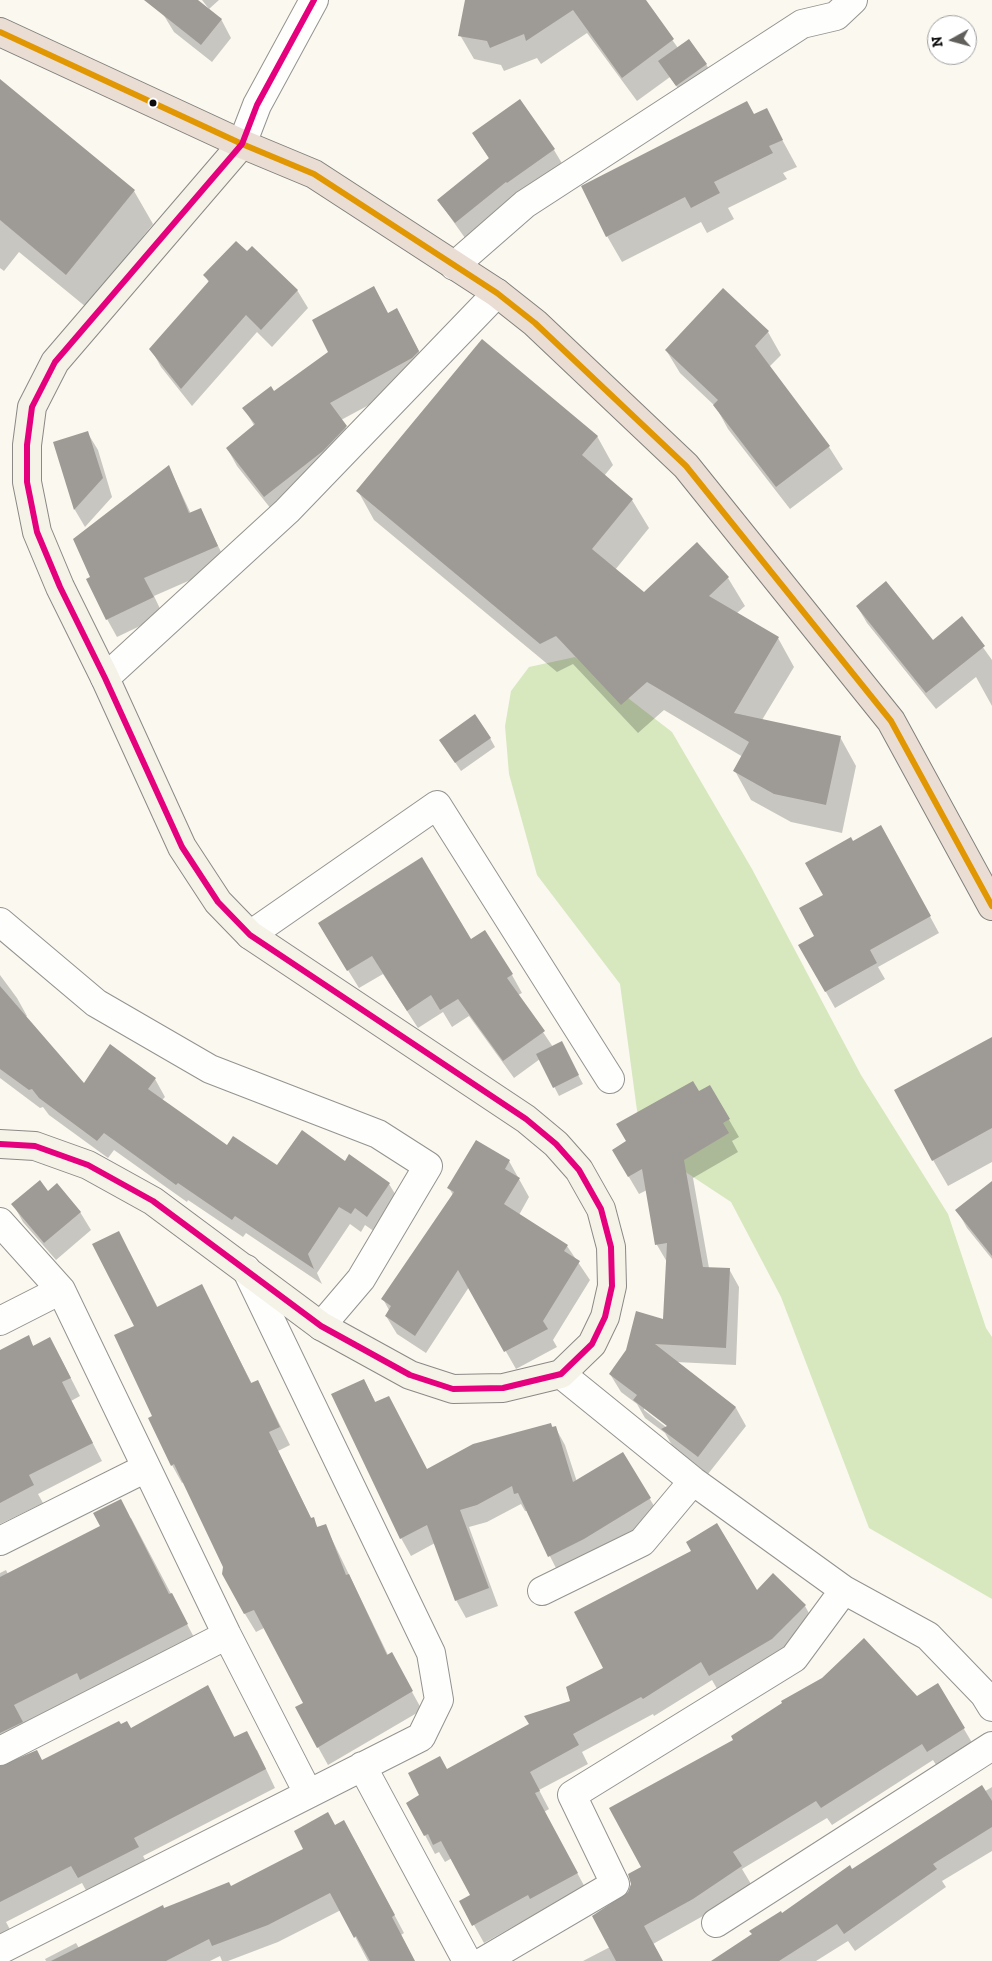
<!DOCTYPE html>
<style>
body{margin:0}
#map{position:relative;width:992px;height:1961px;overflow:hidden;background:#fbf8f0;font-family:"Zilla Slab",serif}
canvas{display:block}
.north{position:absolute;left:927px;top:15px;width:50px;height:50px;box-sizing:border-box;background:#fff;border:1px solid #9e9e9e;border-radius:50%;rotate:263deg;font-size:14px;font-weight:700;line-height:20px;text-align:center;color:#0d0d0d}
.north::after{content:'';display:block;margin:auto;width:18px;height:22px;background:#605f5c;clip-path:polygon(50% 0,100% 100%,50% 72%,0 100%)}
</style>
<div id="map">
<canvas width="992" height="1961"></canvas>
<div class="north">N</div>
</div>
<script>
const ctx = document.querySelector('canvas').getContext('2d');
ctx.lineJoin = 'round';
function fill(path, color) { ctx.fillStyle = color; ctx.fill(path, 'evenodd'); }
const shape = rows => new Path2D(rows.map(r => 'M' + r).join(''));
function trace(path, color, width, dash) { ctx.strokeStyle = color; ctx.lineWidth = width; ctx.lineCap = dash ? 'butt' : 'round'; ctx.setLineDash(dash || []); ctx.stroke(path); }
const forest = shape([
 [575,657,672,732,752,869,861,1075,948,1214,986,1328,992,1337,992,1599,869,1528,781,1297,731,1202,687,1173,638,1118,620,984,537,875,509,774,505,726,511,691,529,667]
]);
const shadow = shape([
 [174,0,196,0,221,19,231,38,212,62,174,32,163,14],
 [202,0,219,0,209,9],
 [467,0,644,0,678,48,706,64,711,73,682,94,670,77,637,101,587,33,541,64,537,58,504,71,501,65,474,59,460,35],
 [0,101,134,191,153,224,86,307,19,252,4,271,0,268],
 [766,110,797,167,783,173,787,179,728,208,734,219,707,233,701,222,622,262,607,236,754,116],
 [473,134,554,150,563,165,516,196,465,238,438,200,490,160],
 [205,275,297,290,308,308,272,347,257,332,192,406,161,367,151,349,209,283],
 [397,310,429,370,423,376,341,420,356,445,275,514,237,466,227,448,255,427,244,408,274,393],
 [768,332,781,355,769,367,829,447,843,469,790,509,728,429,716,407,680,373,666,350],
 [87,432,98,450,112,497,85,527,75,510,54,443],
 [597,436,613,465,604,476,632,500,649,528,615,570,644,593,728,578,745,606,737,613,778,638,794,667,762,720,840,737,856,766,842,833,791,822,751,800,735,771,743,757,664,710,638,733,573,664,557,672,374,520,358,491],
 [169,467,191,514,200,509,227,564,154,596,163,615,117,637,107,619,92,577],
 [857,606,933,642,962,618,992,660,992,706,976,677,936,709,867,623],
 [490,738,495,747,461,771,446,749],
 [853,843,890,843,939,933,878,967,885,979,835,1008,800,946,816,936,824,896],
 [471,940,512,975,522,993,518,995,553,1047,566,1052,583,1084,559,1096,540,1059,514,1078,469,1016,452,1027,443,1012,418,1028,383,974,359,988,330,941],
 [0,975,17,998,27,1016,25,1017,84,1085,155,1079,165,1097,162,1100,227,1147,277,1166,345,1163,389,1184,400,1202,378,1234,365,1225,361,1232,350,1224,317,1273,322,1284,246,1233,243,1237,188,1200,187,1202,114,1150,108,1158,49,1115,43,1107,40,1108,0,1078],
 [992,1040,992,1162,948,1186,933,1160],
 [710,1087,739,1137,732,1141,738,1152,693,1178,709,1268,729,1269,739,1287,736,1365,676,1362,736,1408,746,1426,708,1474,673,1447,665,1433,645,1418,637,1404,621,1392,610,1374,664,1320,667,1262,657,1245,647,1190,639,1194,613,1150],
 [644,1406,673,1429,671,1431,644,1410],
 [509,1161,529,1197,519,1215,567,1246,590,1280,553,1340,557,1347,516,1369,469,1287,426,1353,397,1334,386,1316,389,1310,383,1299,453,1195,449,1188],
 [992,1182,992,1259,967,1228,957,1210],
 [48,1193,80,1212,91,1230,56,1260,23,1222,13,1204],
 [129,1251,158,1308,202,1286,252,1384,258,1381,290,1445,278,1451,312,1520,313,1519,318,1528,325,1525,388,1655,401,1672,422,1710,328,1765,318,1747,305,1703,264,1628,256,1632,245,1614,223,1573,224,1567,184,1482,182,1483,172,1465,154,1417,135,1326],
 [28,1337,34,1347,60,1357,80,1396,71,1401,102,1461,38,1494,43,1503,0,1524,0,1360],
 [364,1380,376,1403,427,1470,551,1424,553,1428,555,1427,565,1445,577,1482,623,1454,660,1516,559,1574,527,1511,525,1511,521,1504,487,1522,469,1527,498,1606,466,1618,456,1600,435,1543,411,1556,401,1538],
 [131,1518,197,1643,91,1697,88,1690,0,1735,0,1573,6,1570,8,1574],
 [756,1592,805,1606,815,1624,782,1657,720,1694,712,1680,654,1716,653,1714,582,1752,588,1764,539,1790,549,1809,544,1812,587,1891,542,1916,539,1912,484,1943,474,1925,472,1896,452,1858,445,1862,439,1852,435,1854,408,1803,421,1795,447,1770,572,1702],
 [938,1685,974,1746,938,1768,933,1760,832,1825,827,1818,742,1869,751,1884,703,1916,653,1944,662,1961,583,1961,610,1947,917,1698],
 [208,1686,235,1738,257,1750,275,1788,143,1856,148,1865,89,1896,82,1883,6,1922,14,1937,0,1944,0,1777,130,1730],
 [992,1787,992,1851,942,1881,946,1887,855,1951,848,1941,816,1961,713,1961,852,1871],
 [335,1826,354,1839,404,1933,401,1935,414,1961,368,1961,341,1910,278,1942,228,1961,222,1961,220,1956,210,1961,46,1961,45,1959,76,1943,79,1948,164,1909,231,1888,305,1850]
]);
const building = shape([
 [144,0,198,0,222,19,201,45],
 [465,0,646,0,674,39,622,78,573,10,526,41,524,34,490,48,487,41,458,36],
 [689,39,707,64,676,86,658,61],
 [0,79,135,190,66,275,0,220],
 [520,99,555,149,507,183,506,182,455,223,437,200,489,158,472,133],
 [747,101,754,114,767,108,783,140,769,146,773,153,714,182,720,193,691,208,685,197,606,237,581,186],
 [236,241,247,251,252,246,298,290,261,330,246,315,181,389,149,349,209,281,203,275],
 [374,286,388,313,397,308,419,351,412,358,330,403,347,426,323,451,264,497,226,448,255,424,242,408,271,386,274,391,328,352,312,320],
 [723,288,769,331,755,346,830,446,776,487,713,405,718,400,665,350],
 [482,339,598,436,582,455,633,499,592,549,644,592,697,542,729,577,709,596,779,637,734,713,841,736,826,805,774,794,733,771,749,742,647,682,621,705,556,636,540,644,356,491],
 [88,431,103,478,74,510,53,442],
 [169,465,189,513,201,508,218,546,144,578,154,597,106,620,86,579,90,577,73,539],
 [886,581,933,640,962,616,985,646,926,693,856,606],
 [475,714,491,738,455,763,439,740],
 [881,825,931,916,870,950,877,963,825,992,798,945,814,936,799,908,823,895,805,863,851,837,853,841],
 [422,857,471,939,485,930,513,974,507,978,545,1031,503,1061,458,999,440,1010,431,995,407,1011,372,956,347,971,318,923],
 [0,986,84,1083,110,1044,156,1078,148,1089,227,1145,233,1136,277,1165,302,1130,345,1161,349,1154,390,1183,367,1217,355,1208,351,1214,339,1207,308,1254,314,1269,235,1216,232,1220,178,1183,176,1185,104,1133,97,1141,39,1098,32,1089,29,1090,0,1069],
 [992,1037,992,1128,932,1161,894,1090],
 [562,1041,579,1075,553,1088,536,1054],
 [693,1081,699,1091,710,1085,730,1119,723,1123,729,1133,684,1160,703,1267,730,1268,726,1348,655,1344,736,1407,698,1457,661,1429,667,1426,633,1400,637,1395,609,1374,626,1350,636,1311,663,1319,667,1243,655,1245,642,1169,628,1177,612,1150,626,1141,616,1124],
 [476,1140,510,1160,505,1169,520,1178,504,1204,568,1245,564,1251,580,1261,543,1321,548,1329,504,1352,458,1270,415,1336,385,1316,391,1306,381,1299,454,1192,447,1188],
 [40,1180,48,1191,57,1183,81,1212,44,1243,11,1204],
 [992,1181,992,1256,955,1210],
 [119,1231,157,1307,202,1284,251,1383,258,1380,280,1427,269,1432,311,1518,314,1517,317,1527,326,1524,346,1575,349,1574,387,1655,392,1652,413,1691,317,1748,295,1707,303,1703,254,1610,244,1614,222,1574,223,1567,174,1464,171,1466,148,1418,152,1416,114,1335,134,1326,92,1244],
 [29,1335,33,1346,50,1337,71,1378,62,1382,93,1443,29,1475,34,1485,0,1503,0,1350],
 [364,1379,375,1402,389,1396,427,1469,473,1444,551,1423,552,1427,556,1426,573,1482,623,1452,651,1498,584,1539,548,1557,518,1493,514,1494,512,1486,477,1505,460,1510,489,1588,455,1601,427,1525,400,1539,331,1394],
 [121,1499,169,1594,172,1593,188,1624,80,1680,77,1673,14,1705,23,1722,0,1733,0,1577,100,1526,93,1513],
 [717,1523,757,1590,773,1573,806,1605,772,1639,709,1676,701,1662,643,1699,641,1697,573,1734,579,1745,530,1772,540,1791,535,1793,578,1873,530,1899,528,1895,472,1926,459,1901,470,1895,441,1841,433,1845,428,1834,424,1836,406,1803,419,1795,408,1773,440,1756,447,1769,529,1724,524,1716,570,1701,566,1687,603,1668,574,1612,691,1551,686,1542],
 [864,1638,917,1696,938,1683,965,1728,927,1752,922,1744,821,1808,816,1801,733,1852,742,1866,693,1899,644,1926,663,1961,616,1961,592,1916,628,1892,631,1884,628,1874,641,1867,609,1808,733,1740,731,1736,782,1703,781,1701,822,1678],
 [208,1685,234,1737,247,1731,266,1769,134,1838,139,1847,78,1878,71,1866,0,1902,0,1766,37,1750,42,1760,119,1721,121,1724,127,1721,131,1728],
 [982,1785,992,1801,992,1827,933,1864,937,1869,844,1934,837,1924,779,1961,711,1961,752,1934,749,1931,781,1911,782,1913,850,1865,852,1869],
 [328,1812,335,1825,344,1820,395,1915,392,1917,415,1961,370,1961,356,1936,354,1938,330,1893,268,1925,212,1946,209,1939,166,1961,51,1961,163,1905,164,1908,229,1882,231,1886,303,1849,294,1831]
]);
const street = shape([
 [242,144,257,105,314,0],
 [454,266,525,204,802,24,836,16,853,0],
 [105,678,287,511,497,293],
 [0,922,96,1003,210,1069,378,1134,428,1166,361,1279,321,1326],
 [250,935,437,805,610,1079],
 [0,1222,61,1290,227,1635,308,1793],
 [0,1321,61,1290],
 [561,1374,693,1481,844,1590,928,1636,984,1694,992,1707],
 [0,1541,146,1468],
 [542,1591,642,1542,693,1481],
 [0,1751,227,1635],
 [362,1766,467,1961],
 [716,1923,992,1746],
 [0,1950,421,1737,439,1700,431,1653,246,1269],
 [484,1961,615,1884,572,1795,794,1658,844,1590]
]);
const secondary = shape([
 [0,1144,35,1146,88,1165,153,1201,321,1326,410,1375,453,1389,503,1388,561,1374,592,1344,605,1317,612,1286,611,1247,601,1209,579,1170,556,1144,526,1119,250,935,218,902,182,847,105,678,60,587,37,532,27,482,27,445,32,407,55,362,242,144]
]);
const highway = shape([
 [0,32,242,144,314,174,497,293,535,323,686,466,891,721,992,906]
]);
const bus1 = shape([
 [0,32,242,144,314,174,497,293,535,323,686,466,891,721,992,906]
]);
const bus2 = shape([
 [0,1144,35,1146,88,1165,153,1201,321,1326,410,1375,453,1389,503,1388,561,1374,592,1344,605,1317,612,1286,611,1247,601,1209,579,1170,556,1144,526,1119,250,935,218,902,182,847,105,678,60,587,37,532,27,482,27,445,32,407,55,362,242,144,257,105,314,0]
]);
const markers = [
 [153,103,4.5,"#0d0d0d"]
];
fill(forest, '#d7e8be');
fill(shadow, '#0003');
fill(building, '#9e9b96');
trace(street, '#94938f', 30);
trace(secondary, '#8b8986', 30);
trace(highway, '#81807c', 30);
trace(street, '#fefefd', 28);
trace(secondary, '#f5f2e8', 28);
trace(highway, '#eaddd4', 28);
trace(bus1, '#e09701', 6);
trace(bus2, '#e5007d', 6);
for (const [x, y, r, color] of markers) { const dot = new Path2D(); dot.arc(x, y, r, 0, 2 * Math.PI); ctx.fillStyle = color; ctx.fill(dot); trace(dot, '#fff', 2); }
</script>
